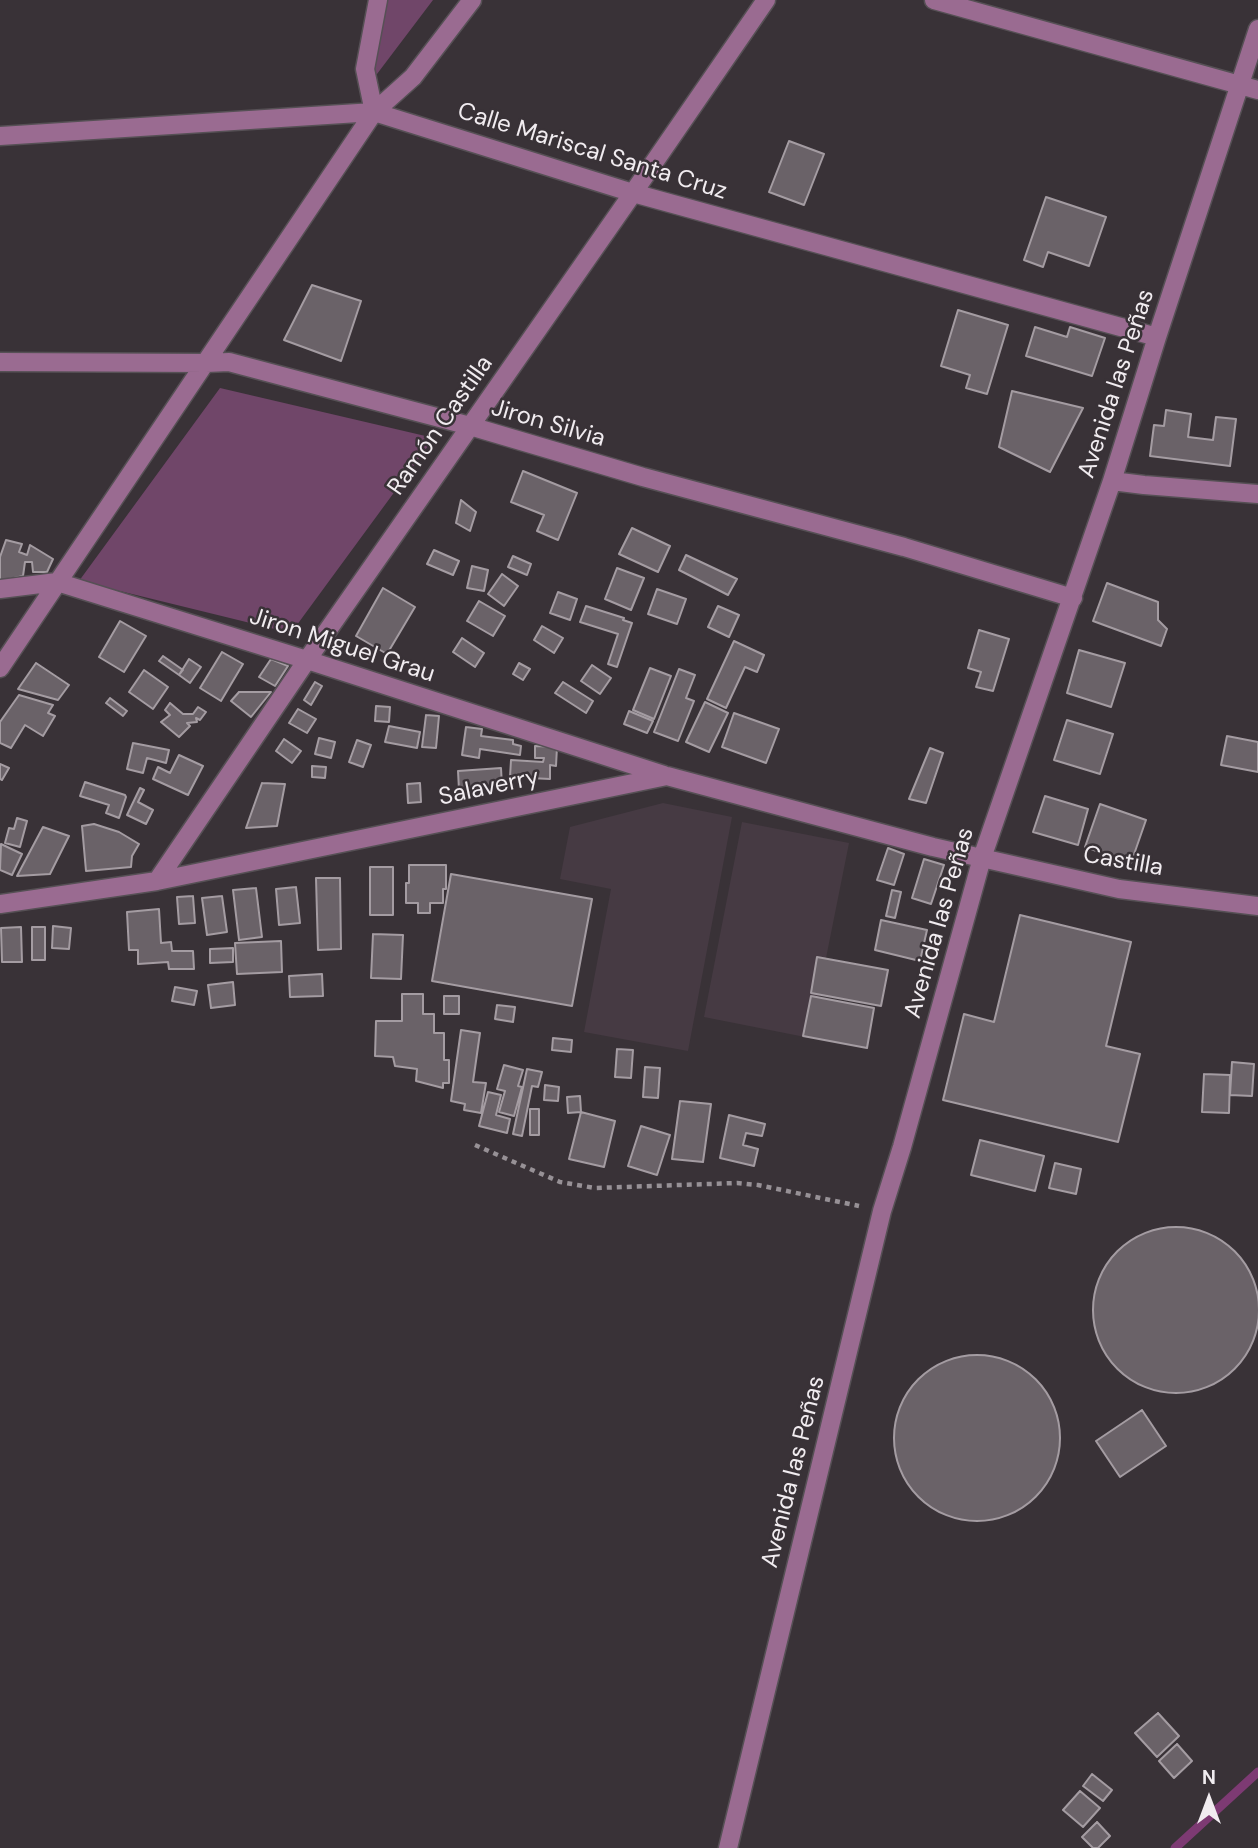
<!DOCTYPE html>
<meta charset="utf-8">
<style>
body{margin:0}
#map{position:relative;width:1258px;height:1848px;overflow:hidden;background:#393237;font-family:"DM Sans",sans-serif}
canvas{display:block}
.north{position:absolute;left:1174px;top:1764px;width:70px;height:70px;-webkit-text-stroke:5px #393237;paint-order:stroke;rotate:0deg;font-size:19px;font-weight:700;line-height:28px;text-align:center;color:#f1ecf0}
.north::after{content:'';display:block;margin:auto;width:24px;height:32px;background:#f1ecf0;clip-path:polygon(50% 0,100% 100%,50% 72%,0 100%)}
</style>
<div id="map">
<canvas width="1258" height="1848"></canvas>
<div class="north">N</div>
</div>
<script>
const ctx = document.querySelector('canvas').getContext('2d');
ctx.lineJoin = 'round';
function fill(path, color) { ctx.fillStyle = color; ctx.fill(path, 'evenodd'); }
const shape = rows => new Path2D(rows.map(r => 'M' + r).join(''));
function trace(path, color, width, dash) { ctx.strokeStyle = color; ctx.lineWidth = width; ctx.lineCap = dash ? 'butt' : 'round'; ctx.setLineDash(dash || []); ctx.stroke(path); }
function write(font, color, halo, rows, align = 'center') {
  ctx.font = font + ' "DM Sans",sans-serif'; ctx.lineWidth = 5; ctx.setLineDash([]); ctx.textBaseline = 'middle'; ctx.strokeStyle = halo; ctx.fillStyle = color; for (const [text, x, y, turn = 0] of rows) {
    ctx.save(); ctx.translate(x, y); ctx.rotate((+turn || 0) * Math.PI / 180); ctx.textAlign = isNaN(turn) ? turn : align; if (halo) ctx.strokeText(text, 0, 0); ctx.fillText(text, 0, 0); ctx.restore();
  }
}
const built = shape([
 [663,803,732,817,688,1051,584,1032,611,889,560,879,570,827],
 [742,822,849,843,810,1038,704,1017]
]);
const green = shape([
 [378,0,433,0,377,74,373,76],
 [220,388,434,438,291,633,79,581]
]);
const stream = shape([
 [1175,1848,1258,1772]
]);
const building = shape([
 [789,141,824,154,804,205,769,192,789,141],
 [1046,197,1106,217,1089,266,1048,252,1043,267,1024,260,1046,197],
 [312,285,361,301,341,361,284,340,312,285],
 [958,310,1008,325,987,394,966,388,970,375,941,366,958,310],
 [1035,327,1067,337,1070,327,1105,338,1092,376,1026,356,1035,327],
 [1012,391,1083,408,1050,472,999,447,1012,391],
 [1166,410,1191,414,1188,437,1213,440,1216,417,1236,419,1230,466,1150,456,1154,425,1164,426,1166,410],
 [523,471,577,493,558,540,537,531,544,515,511,502,523,471],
 [461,500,476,512,470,531,456,523,461,500],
 [632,528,670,546,658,572,619,554,632,528],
 [6,540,22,544,19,552,27,555,30,545,53,559,47,572,33,572,32,562,25,562,23,576,0,581,0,557,6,540],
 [434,550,459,561,453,575,427,564,434,550],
 [686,555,737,579,728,595,679,570,686,555],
 [513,556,531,564,527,575,508,567,513,556],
 [472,566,488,570,484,591,467,588,472,566],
 [617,568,644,578,631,610,605,599,617,568],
 [502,574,518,586,504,606,488,594,502,574],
 [1107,583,1158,602,1158,620,1167,629,1161,646,1093,621,1107,583],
 [383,588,415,607,387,654,356,636,383,588],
 [657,589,686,599,677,624,648,614,657,589],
 [558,592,577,599,570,620,550,613,558,592],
 [479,601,505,616,493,636,467,621,479,601],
 [586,606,624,618,623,620,632,623,617,667,608,664,618,634,580,622,586,606],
 [718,606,739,615,729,637,708,627,718,606],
 [120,621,146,636,124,672,99,657,120,621],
 [542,626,563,638,554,653,534,640,542,626],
 [979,630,1009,639,993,691,976,687,981,672,968,668,979,630],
 [462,638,484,653,475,667,453,652,462,638],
 [734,641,764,655,757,672,745,667,726,708,707,699,734,641],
 [1079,650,1125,663,1111,707,1067,693,1079,650],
 [222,652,243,664,221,701,200,688,222,652],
 [163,656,183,670,179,675,159,661,163,656],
 [189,659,201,667,190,683,179,675,189,659],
 [271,659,288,666,275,686,259,677,271,659],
 [36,663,69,685,58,700,18,689,36,663],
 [519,663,530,669,523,680,513,674,519,663],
 [592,665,611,678,600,694,581,681,592,665],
 [650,668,671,676,654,719,633,710,650,668],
 [679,669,695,675,686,698,694,701,678,741,654,732,679,669],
 [144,670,168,687,153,709,129,692,144,670],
 [315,682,322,686,311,705,304,700,315,682],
 [563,682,593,701,586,713,555,693,563,682],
 [239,692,271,692,251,717,231,701,239,692],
 [19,695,53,705,48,713,55,716,43,736,25,725,11,748,0,743,0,722,19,695],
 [110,698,127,711,123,716,106,703,110,698],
 [705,702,728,713,709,752,686,742,705,702],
 [170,703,183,714,193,714,198,707,206,712,200,720,196,718,197,722,187,723,190,726,179,737,161,722,170,715,165,710,170,703],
 [376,706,390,707,389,722,375,721,376,706],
 [298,709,316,719,307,733,289,723,298,709],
 [629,711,653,721,647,733,624,724,629,711],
 [734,713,779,729,766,763,722,747,734,713],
 [426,715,439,716,436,748,422,747,426,715],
 [1067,720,1113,734,1100,774,1054,760,1067,720],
 [389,726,420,732,417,748,385,742,389,726],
 [466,727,482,729,481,736,513,740,513,744,521,746,520,755,480,749,479,758,462,755,466,727],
 [1227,736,1258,742,1258,772,1221,765,1227,736],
 [319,738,335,742,331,758,315,754,319,738],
 [284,739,301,751,292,763,276,751,284,739],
 [357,740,371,745,363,767,349,762,357,740],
 [133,743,169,750,166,763,147,758,143,773,127,769,133,743],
 [535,746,557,747,556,766,550,765,550,779,510,777,511,760,543,762,544,758,535,758,535,746],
 [930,748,943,753,926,803,909,799,930,748],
 [179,755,203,766,188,795,153,779,158,767,170,773,179,755],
 [0,764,9,768,2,780,0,779,0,764],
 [312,766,326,767,325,778,312,777,312,766],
 [501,768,502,787,459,790,458,771,501,768],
 [85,782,125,795,126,797,119,818,106,813,109,805,80,796,85,782],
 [262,783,285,784,277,826,246,828,262,783],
 [420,783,421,802,408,803,407,784,420,783],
 [140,788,144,790,138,802,153,810,146,824,127,815,140,788],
 [1045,796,1088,809,1078,845,1033,832,1045,796],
 [1100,804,1146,820,1131,863,1085,847,1100,804],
 [17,818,27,821,20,847,5,843,9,828,14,829,17,818],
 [94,824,119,832,139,844,132,856,131,867,86,871,82,826,94,824],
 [43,827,69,836,50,874,17,876,43,827],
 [1,844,22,854,12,875,0,870,1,844],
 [888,848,904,854,894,885,877,880,888,848],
 [924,859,944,865,931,904,912,898,924,859],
 [409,865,446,865,446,889,443,889,443,903,430,903,430,913,418,913,418,903,406,903,406,883,409,883,409,865],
 [370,867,393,867,393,915,370,915,370,867],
 [451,874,592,899,572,1006,432,981,451,874],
 [316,878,340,878,341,949,318,950,316,878],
 [296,887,300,923,279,925,276,889,296,887],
 [256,888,262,937,239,940,233,890,256,888],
 [892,890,901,892,895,918,886,916,892,890],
 [193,896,195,923,179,924,177,897,193,896],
 [222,896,227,932,207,935,202,898,222,896],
 [159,909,161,943,171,942,172,951,193,951,194,969,169,969,168,962,138,964,138,950,129,950,127,912,159,909],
 [1020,915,1131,942,1106,1046,1140,1054,1118,1142,943,1100,964,1014,994,1022,1020,915],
 [881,920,927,930,920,961,875,950,881,920],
 [53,926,71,928,69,949,52,948,53,926],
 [21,927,22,962,2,962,1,928,21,927],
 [32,927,45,927,45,960,32,960,32,927],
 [373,934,403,935,401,979,371,978,373,934],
 [281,941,282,972,237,974,235,943,281,941],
 [233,948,233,962,210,963,210,949,233,948],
 [817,957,888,970,881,1006,811,993,817,957],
 [322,974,323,996,290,997,289,976,322,974],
 [233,982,235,1005,211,1008,208,985,233,982],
 [175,987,197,991,194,1005,172,1001,175,987],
 [402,994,423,994,423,1014,434,1014,434,1033,444,1033,444,1060,449,1060,449,1083,443,1083,443,1088,416,1081,417,1069,395,1066,393,1057,375,1056,376,1021,402,1021,402,994],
 [444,996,459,996,459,1014,444,1014,444,996],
 [811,996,874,1008,867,1048,803,1036,811,996],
 [497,1005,515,1007,513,1022,495,1019,497,1005],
 [461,1030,480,1033,473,1082,486,1083,481,1113,464,1110,465,1104,451,1101,461,1030],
 [553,1038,572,1040,571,1052,552,1050,553,1038],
 [617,1049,633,1050,631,1078,615,1077,617,1049],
 [1232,1062,1254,1064,1252,1096,1230,1095,1232,1062],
 [504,1065,523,1070,518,1086,522,1087,514,1116,499,1112,505,1091,497,1089,504,1065],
 [645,1067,660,1068,658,1098,643,1097,645,1067],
 [527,1069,542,1072,538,1087,532,1086,522,1136,513,1134,527,1069],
 [1204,1074,1230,1075,1229,1113,1202,1112,1204,1074],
 [545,1085,559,1087,558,1101,544,1100,545,1085],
 [488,1092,501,1095,496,1115,510,1119,507,1133,479,1126,488,1092],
 [580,1096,581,1112,568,1113,567,1097,580,1096],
 [680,1101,711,1104,703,1162,672,1159,680,1101],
 [530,1109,539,1109,539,1135,530,1135,530,1109],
 [581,1112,615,1121,604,1167,569,1159,581,1112],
 [729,1115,765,1124,762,1136,746,1133,743,1145,758,1149,754,1166,720,1158,729,1115],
 [641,1126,670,1135,657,1175,628,1166,641,1126],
 [980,1140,1044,1156,1035,1191,971,1175,980,1140],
 [1055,1163,1081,1169,1076,1194,1049,1188,1055,1163],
 '1093 1310a83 83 0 1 1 166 0a83 83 0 1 1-166 0Z',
 '894 1438a83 83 0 1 1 166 0a83 83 0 1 1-166 0Z',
 [1142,1410,1166,1446,1120,1477,1096,1441,1142,1410],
 [1158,1713,1179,1736,1157,1757,1135,1733,1158,1713],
 [1177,1744,1192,1761,1174,1778,1159,1761,1177,1744],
 [1092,1774,1112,1790,1103,1801,1083,1786,1092,1774],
 [1080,1791,1100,1808,1083,1827,1063,1810,1080,1791],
 [1097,1822,1110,1836,1098,1848,1093,1848,1082,1837,1097,1822]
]);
const path = shape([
 [475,1145,560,1182,595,1188,737,1183,758,1185,859,1206]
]);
const minor = shape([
 [934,0,1258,90],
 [374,112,365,69,378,0],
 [0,136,374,112,633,193,1157,337],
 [0,362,206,363,229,362,470,426,643,477,904,547,1073,598],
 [1112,481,1144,485,1258,494],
 [0,589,57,582,307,660,664,775],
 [0,668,374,112,413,77,472,0],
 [157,881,307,660,633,193,766,0],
 [0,904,157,881,667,776,933,847,1119,889,1258,906],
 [728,1848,882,1211,902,1147,982,858,1112,481,1157,337,1258,29]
]);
const streetNames = [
 ["Calle Mariscal Santa Cruz",592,152,17],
 ["Avenida las Peñas",1117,384,-72],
 ["Jiron Silvia",548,424,16],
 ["Ramón Castilla",441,426,-55],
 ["Jiron Miguel Grau",342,646,18],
 ["Salaverry",489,788,-12],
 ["Castilla",1123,862,10],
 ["Avenida las Peñas",940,923,-74],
 ["Avenida las Peñas",794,1472,-76]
];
fill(built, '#463a43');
fill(green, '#704669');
trace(stream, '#7d3a73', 9);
fill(building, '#6a6268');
trace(building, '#a49ca2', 2);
trace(minor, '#565055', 21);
trace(path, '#979196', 4.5, [5, 5]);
trace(minor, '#9a6b91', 18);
write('24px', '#f1ecf0', '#393237', streetNames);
</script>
